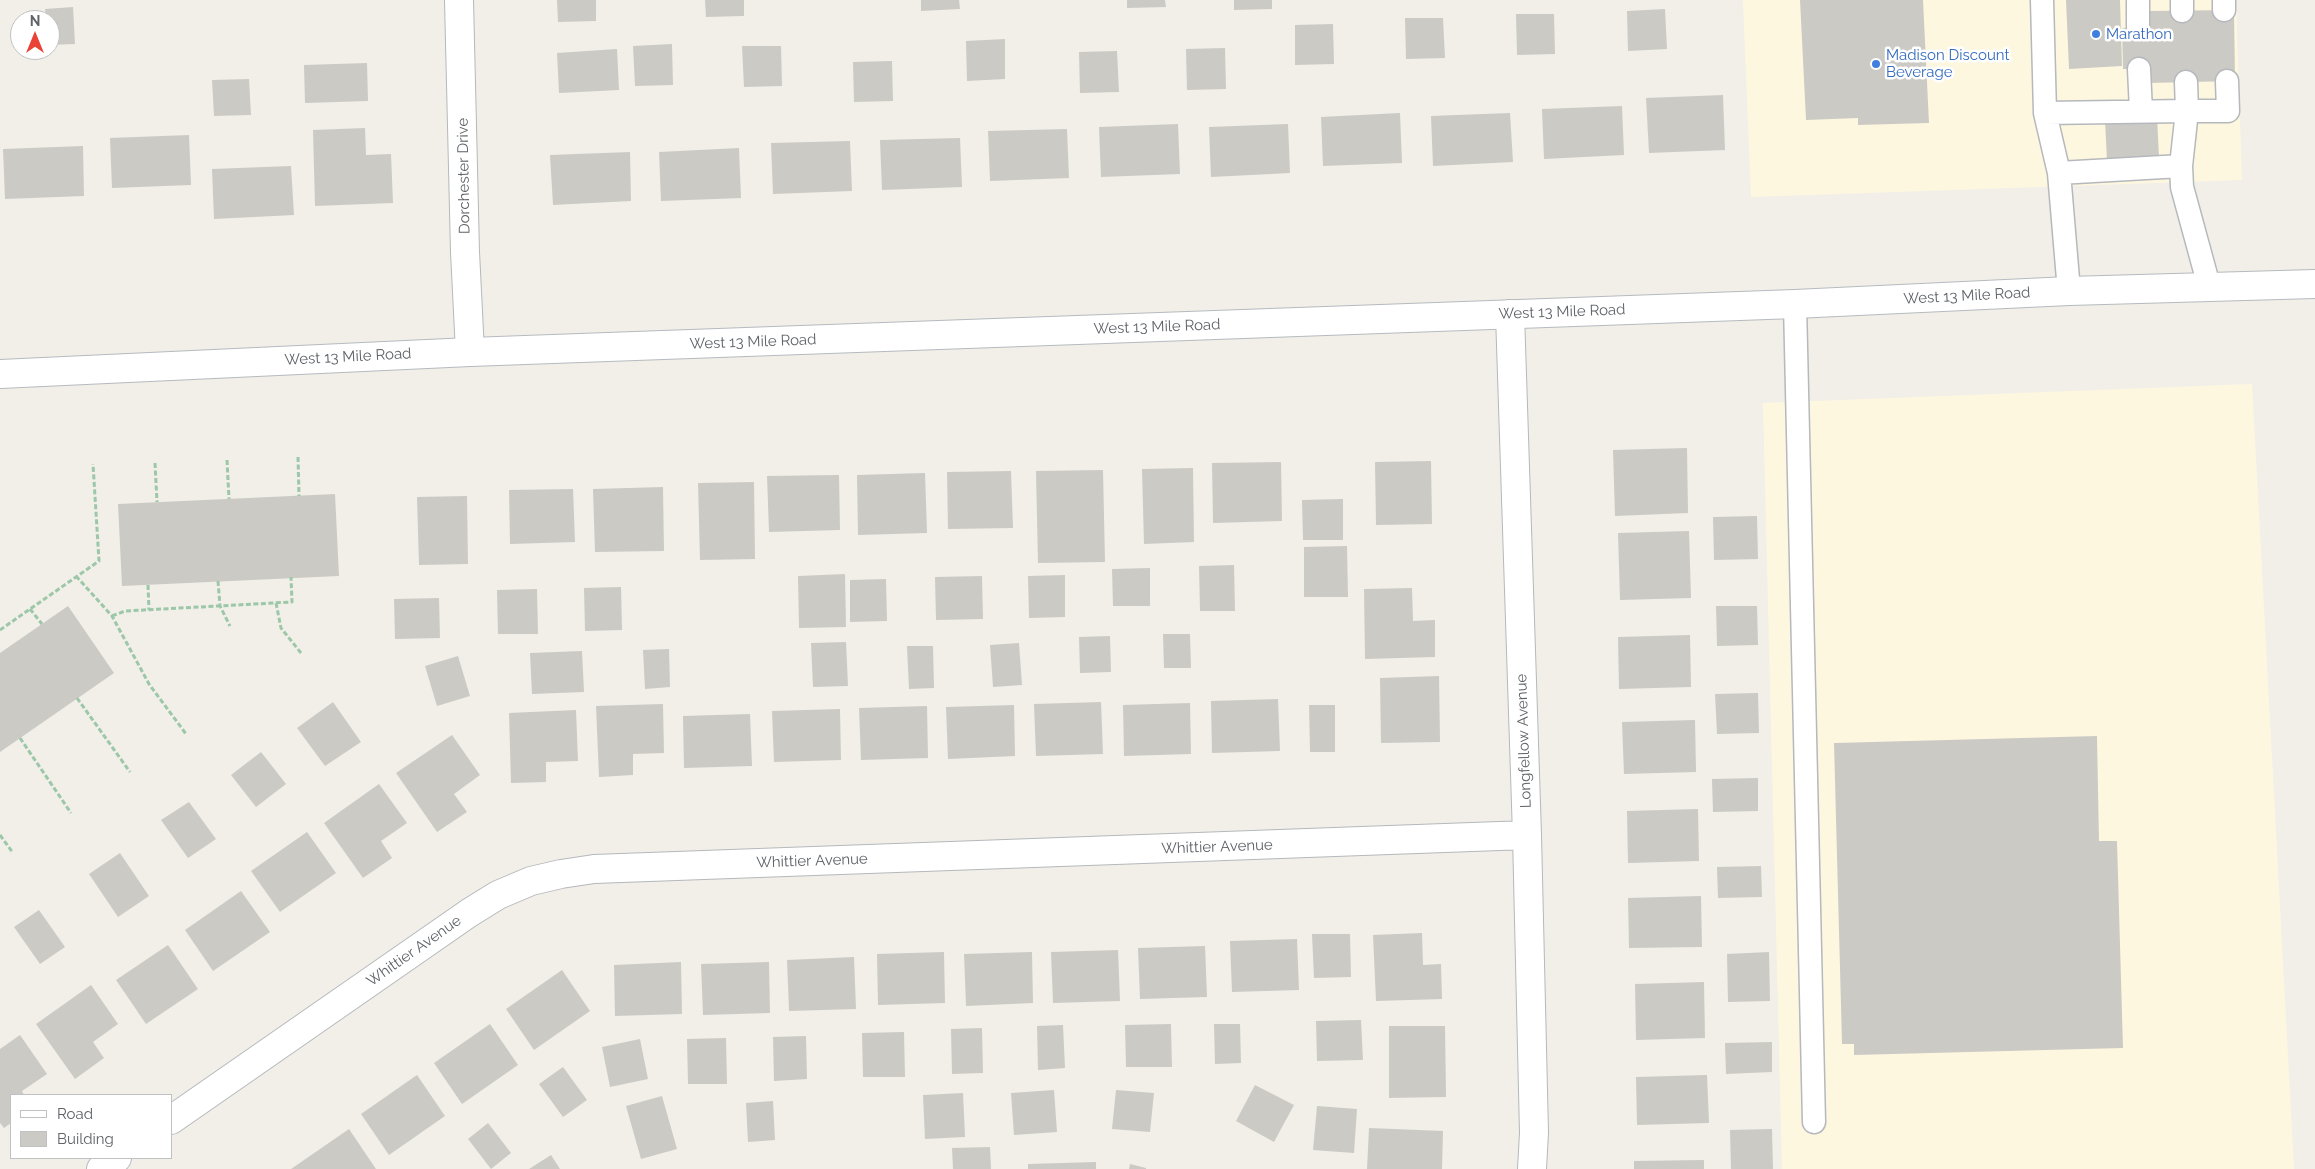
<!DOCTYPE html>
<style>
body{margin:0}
#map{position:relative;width:2315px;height:1169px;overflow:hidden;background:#f1efe8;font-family:Raleway,sans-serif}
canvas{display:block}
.legend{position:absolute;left:10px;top:1094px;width:162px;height:65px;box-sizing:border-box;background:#fff;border:1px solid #bfc1c3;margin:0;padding:6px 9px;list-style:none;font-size:15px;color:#5f6368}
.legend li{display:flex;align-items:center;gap:10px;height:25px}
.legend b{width:25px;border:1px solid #bfc1c3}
.north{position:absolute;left:10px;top:10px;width:50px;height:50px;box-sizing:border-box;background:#fff;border:1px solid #bfc1c3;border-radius:50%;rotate:0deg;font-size:14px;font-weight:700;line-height:20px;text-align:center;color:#5f6368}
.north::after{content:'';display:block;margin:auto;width:18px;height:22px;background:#ea4335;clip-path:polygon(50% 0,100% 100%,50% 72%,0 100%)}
</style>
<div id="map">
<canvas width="2315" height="1169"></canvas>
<ul class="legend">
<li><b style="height:6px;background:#fff"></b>Road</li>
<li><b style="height:14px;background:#cccac5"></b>Building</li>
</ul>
<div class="north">N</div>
</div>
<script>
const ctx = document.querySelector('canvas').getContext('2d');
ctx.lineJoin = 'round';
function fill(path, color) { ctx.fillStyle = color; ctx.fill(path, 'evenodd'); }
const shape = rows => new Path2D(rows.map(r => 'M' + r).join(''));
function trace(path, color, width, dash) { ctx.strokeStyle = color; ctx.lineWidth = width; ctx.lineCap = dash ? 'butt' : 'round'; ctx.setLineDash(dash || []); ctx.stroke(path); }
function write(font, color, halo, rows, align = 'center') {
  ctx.font = font + ' Raleway,sans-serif'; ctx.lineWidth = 5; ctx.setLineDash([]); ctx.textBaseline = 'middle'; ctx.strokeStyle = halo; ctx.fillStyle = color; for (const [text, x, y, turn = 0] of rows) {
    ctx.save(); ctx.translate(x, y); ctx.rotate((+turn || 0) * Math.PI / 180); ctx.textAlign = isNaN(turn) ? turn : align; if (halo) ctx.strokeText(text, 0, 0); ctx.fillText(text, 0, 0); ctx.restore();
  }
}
const commercial = shape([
 [1743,0,2236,0,2242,180,1751,197],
 [2252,384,2294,1169,1782,1169,1763,403]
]);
const building = shape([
 [557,0,596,0,596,21,558,22],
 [705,0,744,0,744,16,706,17],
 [921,0,959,0,960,9,921,11],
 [1127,0,1165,0,1166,7,1127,8],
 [1234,0,1272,0,1272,9,1234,10],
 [1800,0,1923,0,1929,123,1858,125,1858,118,1806,120],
 [2066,0,2120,0,2122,66,2069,69],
 [73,7,75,44,50,45,50,20,46,20,45,9],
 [1665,9,1667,49,1628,51,1627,11],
 [2234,10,2235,81,2148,83,2148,69,2123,69,2122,28,2147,27,2147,11],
 [1516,14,1554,14,1555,54,1517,55],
 [1405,18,1443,18,1445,58,1406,59],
 [1333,24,1334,64,1295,65,1295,25],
 [1005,39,1005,79,967,81,966,41],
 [672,44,673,85,635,86,633,46],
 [742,46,781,46,782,86,744,87],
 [1225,48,1226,89,1187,90,1186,49],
 [617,49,619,90,559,93,557,53],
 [1117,51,1119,92,1080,93,1079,52],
 [892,61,893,101,854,102,853,62],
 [367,63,368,101,305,103,304,65],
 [249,79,251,115,214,116,212,80],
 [1723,95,1725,150,1649,153,1646,98],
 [1622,106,1624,155,1544,159,1542,109],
 [1400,113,1402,163,1323,166,1321,117],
 [1510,113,1513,162,1433,166,1431,116],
 [2157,117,2159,157,2107,161,2105,120],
 [1178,124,1180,174,1101,177,1099,127],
 [1288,124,1290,173,1211,177,1209,127],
 [365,128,366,155,391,154,393,203,315,206,313,130],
 [1067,129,1069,178,990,181,988,131],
 [189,135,191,185,112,188,110,138],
 [960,138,962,187,882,190,880,140],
 [850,141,852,191,773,194,771,143],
 [83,146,84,196,5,199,3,149],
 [739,148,741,198,661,201,659,152],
 [630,152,631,201,553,205,550,155],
 [291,166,294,215,214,219,212,169],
 [1687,448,1688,513,1615,516,1613,450],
 [1431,461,1432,524,1376,525,1375,462],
 [1281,462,1282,521,1213,523,1212,463],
 [1193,468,1194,542,1144,544,1142,469],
 [1103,470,1105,562,1038,563,1036,471],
 [1011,471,1013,528,948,529,947,472],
 [925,473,927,533,858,535,857,475],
 [839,475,840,530,769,532,767,476],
 [754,482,755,559,700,560,698,483],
 [663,487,664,551,595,552,593,489],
 [573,489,575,542,510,544,509,490],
 [335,494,339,576,122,586,118,504],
 [467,496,468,564,419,565,417,497],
 [1343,499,1343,540,1303,540,1302,500],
 [1757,516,1758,559,1714,560,1713,517],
 [1689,531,1691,598,1620,600,1618,533],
 [1347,546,1348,597,1304,597,1304,547],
 [1234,565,1235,611,1200,611,1199,566],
 [1150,568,1150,606,1113,606,1112,569],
 [845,574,846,627,799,628,798,576],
 [1065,575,1065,617,1029,618,1028,576],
 [982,576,983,619,936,620,935,577],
 [886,579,887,621,850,622,850,580],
 [621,587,622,630,585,631,584,588],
 [1412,588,1413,621,1435,620,1435,657,1365,659,1364,589],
 [537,589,538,634,498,634,497,590],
 [439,598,440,638,395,639,394,599],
 [68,606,114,673,0,752,0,653],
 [1716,606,1757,606,1758,645,1717,646],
 [1163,634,1190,634,1191,668,1164,668],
 [1690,635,1691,687,1619,689,1618,637],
 [1110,636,1111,672,1080,673,1079,637],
 [846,642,848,686,813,687,811,643],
 [1019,643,1022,685,993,687,990,645],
 [907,646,933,646,934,688,909,689],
 [669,649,670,687,645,689,643,650],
 [582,651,584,692,532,694,530,653],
 [458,656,470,696,437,706,425,666],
 [1439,676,1440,742,1381,743,1380,678],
 [1758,693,1759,733,1717,734,1715,694],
 [1278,699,1280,751,1212,753,1211,701],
 [333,702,361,742,325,766,297,728],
 [1101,702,1103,754,1036,756,1034,704],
 [1190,703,1191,754,1124,756,1123,705],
 [663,704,664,753,633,754,633,775,599,777,596,706],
 [1014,705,1015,756,948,759,946,707],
 [1309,705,1335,705,1335,752,1310,752],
 [927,706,928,758,861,760,859,708],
 [840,709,841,760,774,762,772,711],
 [576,710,578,761,546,762,546,782,511,783,509,713],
 [750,714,752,766,684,768,683,716],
 [1695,720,1696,772,1624,774,1622,722],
 [452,735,480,775,454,794,467,812,437,832,396,773],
 [2097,736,2099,841,2117,841,2123,1048,1854,1055,1854,1044,1842,1044,1834,743],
 [261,752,286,784,256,807,231,775],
 [1758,778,1758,811,1713,812,1712,779],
 [379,784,407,823,381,841,392,858,363,878,324,823],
 [189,802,216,839,188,858,161,820],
 [1698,809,1699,861,1628,863,1627,811],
 [307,832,336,873,280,912,251,871],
 [120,853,149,896,118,917,89,874],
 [1761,866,1762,897,1718,898,1717,867],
 [241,891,270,932,213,971,185,930],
 [1701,896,1702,947,1629,948,1628,898],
 [39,910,65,947,40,964,14,927],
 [1422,933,1423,965,1441,964,1442,999,1376,1001,1373,935],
 [1312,934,1350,934,1351,977,1314,978],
 [1297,939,1299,990,1232,992,1230,941],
 [168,945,198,989,146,1024,116,980],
 [1205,946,1207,997,1140,999,1138,948],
 [1118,950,1120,1001,1053,1003,1051,952],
 [944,952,945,1003,878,1005,877,954],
 [1032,952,1033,1003,966,1006,964,954],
 [1769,952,1770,1001,1728,1002,1727,954],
 [854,957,856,1009,789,1011,787,960],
 [681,962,682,1014,615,1016,614,965],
 [769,962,770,1013,703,1015,701,964],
 [562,970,590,1011,534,1050,506,1009],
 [1704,982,1705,1038,1636,1040,1635,984],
 [91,985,118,1024,93,1042,104,1058,75,1079,36,1024],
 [1361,1020,1363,1060,1317,1061,1316,1021],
 [490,1024,518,1065,462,1104,434,1063],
 [1171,1024,1172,1067,1126,1067,1125,1025],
 [1214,1024,1240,1024,1241,1063,1215,1064],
 [1063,1025,1065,1068,1038,1070,1037,1026],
 [1389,1026,1445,1026,1446,1097,1389,1098],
 [982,1028,983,1073,952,1074,951,1029],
 [904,1032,905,1077,863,1077,862,1033],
 [20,1035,47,1074,22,1091,24,1095,11,1095,11,1123,4,1128,0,1123,0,1049],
 [806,1036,807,1079,774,1081,773,1037],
 [726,1038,727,1084,688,1084,687,1039],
 [640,1039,648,1079,610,1087,602,1047],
 [1772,1042,1772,1072,1726,1074,1725,1043],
 [563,1067,587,1100,563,1117,539,1084],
 [417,1075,445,1116,389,1155,361,1114],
 [1707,1075,1709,1123,1637,1125,1636,1077],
 [1255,1085,1294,1105,1274,1142,1236,1121],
 [1054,1090,1057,1132,1014,1135,1011,1093],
 [1116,1090,1154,1093,1150,1132,1112,1129],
 [963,1093,965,1137,925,1139,923,1095],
 [662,1096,677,1149,641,1159,626,1106],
 [773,1101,775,1140,748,1142,746,1103],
 [1317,1106,1357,1109,1354,1153,1313,1150],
 [488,1123,511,1153,491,1169,468,1139],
 [1369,1128,1443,1131,1442,1169,1367,1169],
 [349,1129,376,1169,291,1169],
 [1772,1129,1773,1169,1731,1169,1730,1130],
 [990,1147,991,1169,953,1169,952,1148],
 [551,1155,560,1169,529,1169],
 [1704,1160,1704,1169,1634,1169,1634,1161],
 [1096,1162,1096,1169,1028,1169,1028,1164],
 [1130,1164,1146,1168,1146,1169,1129,1169]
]);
const path = shape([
 [298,457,299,496],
 [227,460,229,499],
 [155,463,157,502],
 [76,576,112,616,149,684,186,734],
 [218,581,220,606,230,626],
 [148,585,149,610],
 [276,603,281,628,301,653],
 [30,609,42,624],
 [112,616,125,611,292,602,291,577],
 [0,630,99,561,93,464],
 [77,698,130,772],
 [20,738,71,813],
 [0,835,13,853]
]);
const lane = shape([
 [2042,0,2045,113,2059,173,2069,291],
 [2138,0,2138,27],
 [2182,0,2182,11],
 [2224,0,2224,10],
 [2139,69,2141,111],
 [2186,82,2187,111,2228,111,2227,81],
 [2045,113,2187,111,2181,166,2182,187,2209,286],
 [2059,173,2181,166],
 [1795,304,1814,1122]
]);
const street = shape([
 [459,0,465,252,470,352],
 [1510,314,1527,835,1534,1133,1532,1169],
 [171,1120,469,913,498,895,531,881,561,874,594,869,1527,835],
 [101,1169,117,1158]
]);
const secondary = shape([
 [0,374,470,352,1795,304,2069,291,2315,284]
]);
const markers = [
 [2096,34,5,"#3f7fe0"],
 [1876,64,5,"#3f7fe0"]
];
const shopNames = [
 ["Marathon",2106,34],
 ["Madison Discount",1886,55],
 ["Beverage",1886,72]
];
const streetNames = [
 ["Dorchester Drive",464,176,-91],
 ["West 13 Mile Road",1967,296,-3],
 ["West 13 Mile Road",1562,312,-2],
 ["West 13 Mile Road",1157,327,-2],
 ["West 13 Mile Road",753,342,-2],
 ["West 13 Mile Road",348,357,-3],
 ["Longfellow Avenue",1524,741,-92],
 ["Whittier Avenue",1217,847,-2],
 ["Whittier Avenue",812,861,-2],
 ["Whittier Avenue",414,951,-35]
];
fill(commercial, '#fef7e0');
fill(building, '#cccac5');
trace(lane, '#b5b8bc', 25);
trace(street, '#b5b8bc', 30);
trace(secondary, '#b6babf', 30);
trace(path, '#9cc7a9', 3, [5, 2.5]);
trace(lane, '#fff', 22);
trace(street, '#fff', 28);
trace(secondary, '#fff', 28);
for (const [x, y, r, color] of markers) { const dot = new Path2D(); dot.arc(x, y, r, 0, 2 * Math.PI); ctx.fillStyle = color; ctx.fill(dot); trace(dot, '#fff', 2); }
write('15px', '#366cbe', '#fff', shopNames, 'left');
write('15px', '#5f6368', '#fff', streetNames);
</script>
